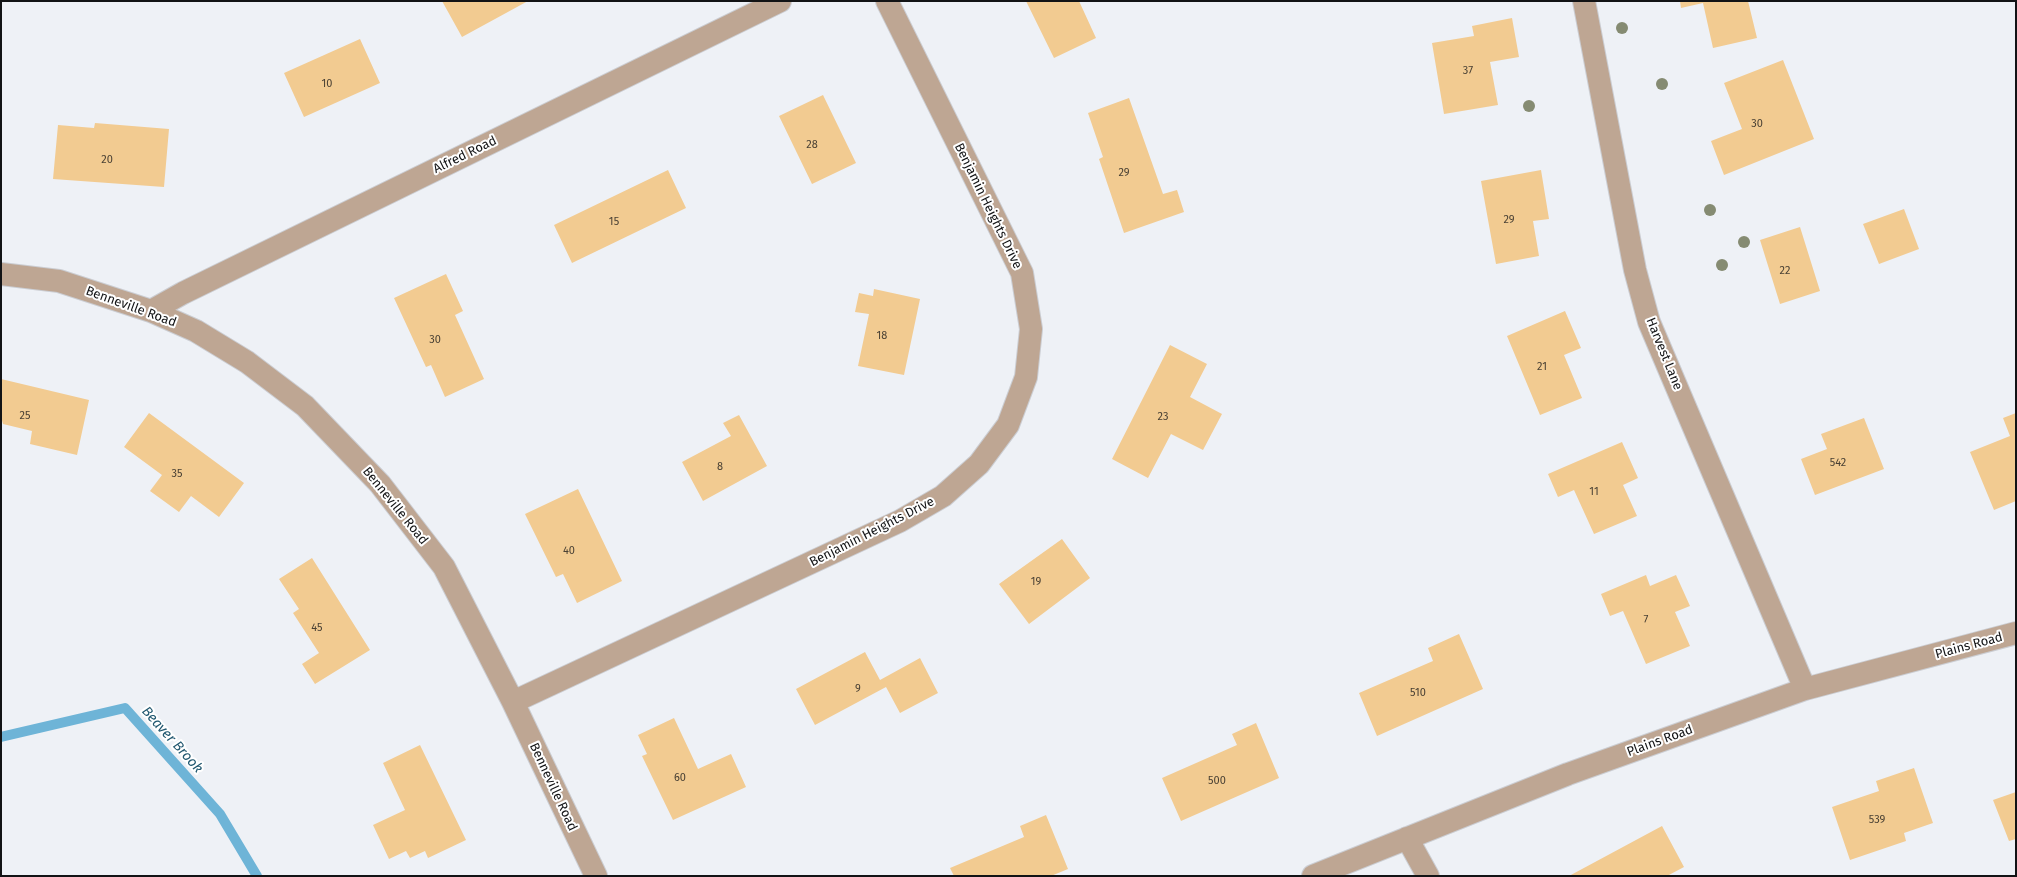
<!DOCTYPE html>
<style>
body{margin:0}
#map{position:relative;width:2017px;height:877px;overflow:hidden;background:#eef1f6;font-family:"Fira Sans",sans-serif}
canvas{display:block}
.frame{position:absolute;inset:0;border:2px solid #121315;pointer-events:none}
</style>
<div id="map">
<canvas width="2017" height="877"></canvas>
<div class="frame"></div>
</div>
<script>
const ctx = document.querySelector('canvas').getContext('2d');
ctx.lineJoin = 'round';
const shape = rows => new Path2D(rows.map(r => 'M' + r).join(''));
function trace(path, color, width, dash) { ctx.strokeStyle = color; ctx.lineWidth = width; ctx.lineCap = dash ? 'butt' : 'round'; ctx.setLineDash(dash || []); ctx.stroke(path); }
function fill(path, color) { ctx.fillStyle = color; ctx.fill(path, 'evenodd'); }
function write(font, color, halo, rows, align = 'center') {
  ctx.font = font + ' "Fira Sans",sans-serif'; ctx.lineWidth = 4; ctx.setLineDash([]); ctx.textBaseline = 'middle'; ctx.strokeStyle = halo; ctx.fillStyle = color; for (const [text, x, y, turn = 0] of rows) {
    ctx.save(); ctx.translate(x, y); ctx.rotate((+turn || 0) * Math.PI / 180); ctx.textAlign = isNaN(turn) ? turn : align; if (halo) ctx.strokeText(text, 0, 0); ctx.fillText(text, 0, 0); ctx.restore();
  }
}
const stream = shape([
 [1,737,125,708,220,814,257,876]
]);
const building = shape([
 [442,1,528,1,462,37],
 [1026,1,1079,1,1096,38,1054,58],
 [1680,1,1748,1,1757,38,1713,48,1703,3,1681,8],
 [1512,18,1519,57,1490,62,1498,105,1444,114,1432,43,1474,36,1472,26],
 [360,39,380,83,304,117,284,73],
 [1783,60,1814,139,1724,175,1711,141,1742,129,1724,83],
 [823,95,856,163,812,184,779,116],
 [1129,98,1163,194,1177,190,1184,212,1124,233,1099,159,1103,157,1088,113],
 [95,123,169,129,164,187,53,179,58,125,94,128],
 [668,170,686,208,572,263,554,225],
 [1541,170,1549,219,1533,221,1539,256,1496,264,1481,181],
 [1904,209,1919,249,1879,264,1863,224],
 [1800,227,1820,291,1780,304,1760,240],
 [446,274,463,311,455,315,484,379,445,397,431,365,426,367,394,298],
 [874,289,920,299,904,375,858,366,869,314,855,312,859,293,873,296],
 [1565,311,1581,348,1564,355,1582,398,1540,415,1507,336],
 [1170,345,1207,364,1190,397,1222,414,1203,450,1171,434,1148,478,1112,459],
 [1,379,89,400,77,455,30,444,32,431,3,424,1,417],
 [149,413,244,483,219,517,191,496,179,512,150,491,162,475,124,447],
 [2016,413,2016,501,1994,510,1970,452,2010,436,2003,418],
 [739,415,767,466,703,501,682,462,731,436,723,423],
 [1864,418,1884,469,1815,495,1801,459,1827,449,1821,434],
 [1622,442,1638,478,1623,485,1637,516,1594,534,1574,490,1558,497,1548,474],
 [578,489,622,581,577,603,563,574,556,577,525,514],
 [1062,539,1090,578,1029,624,999,584],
 [312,558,370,650,315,684,302,664,319,653,293,613,299,609,279,579],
 [1646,575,1650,586,1676,575,1690,606,1675,612,1690,646,1646,664,1623,611,1610,616,1601,594],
 [1459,634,1483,689,1377,736,1359,693,1433,661,1428,648],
 [865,652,880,680,920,658,938,693,900,713,886,687,815,725,796,689],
 [674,718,698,769,731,754,746,787,673,820,642,756,647,754,638,735],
 [1256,723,1279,778,1181,821,1162,778,1237,745,1232,734],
 [420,745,466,840,428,858,425,851,410,858,406,851,389,859,373,825,405,810,383,763],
 [1914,768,1933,823,1904,833,1906,841,1850,860,1832,807,1879,791,1876,781],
 [2016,792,2016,839,2009,841,1993,800],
 [1046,815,1068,869,1051,876,954,876,950,868,1024,837,1020,826],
 [1662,826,1684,867,1667,876,1569,876]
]);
const minor = shape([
 [1584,1,1635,270,1649,322,1805,689],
 [1,274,59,281,151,311,196,331,247,362,305,406,380,484,444,567,513,702,596,876],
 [151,311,183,293,780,1],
 [513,702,900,521,943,496,979,464,1008,425,1026,377,1031,329,1022,273,887,1],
 [1407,838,1428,876],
 [1313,876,1568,774,1805,689,2016,633]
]);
const trees = [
 [1622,28],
 [1662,84],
 [1529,106],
 [1710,210],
 [1744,242],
 [1722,265]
];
const numberNames = [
 ["37",1468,71],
 ["10",327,84],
 ["30",1757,124],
 ["28",812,145],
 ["20",107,160],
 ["29",1124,173],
 ["29",1509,220],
 ["15",614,222],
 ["22",1785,271],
 ["18",882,336],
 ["30",435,340],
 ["21",1542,367],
 ["25",25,416],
 ["23",1163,417],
 ["542",1838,463],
 ["8",720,467],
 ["35",177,474],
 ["11",1594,492],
 ["40",569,551],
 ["19",1036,582],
 ["7",1646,620],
 ["45",317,628],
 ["9",858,689],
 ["510",1418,693],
 ["60",680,778],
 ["500",1217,781],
 ["539",1877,820]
];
const streetNames = [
 ["Alfred Road",465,155,-26],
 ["Benjamin Heights Drive",988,206,64],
 ["Benneville Road",131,307,20],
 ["Harvest Lane",1664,354,68],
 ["Benneville Road",395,506,51],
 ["Benjamin Heights Drive",872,532,-27],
 ["Plains Road",1969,646,-15],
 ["Plains Road",1660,741,-20],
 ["Benneville Road",553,787,65]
];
const waterNames = [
 ["Beaver Brook",172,740,48]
];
trace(stream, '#6eb4d7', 10);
fill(building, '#f2cb91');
trace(minor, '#cbcdd2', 24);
trace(minor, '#bea693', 22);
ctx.fillStyle = '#858b72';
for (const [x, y] of trees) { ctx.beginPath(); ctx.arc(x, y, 6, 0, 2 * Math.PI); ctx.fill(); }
write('11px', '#4a4134', null, numberNames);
write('13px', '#121315', '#fff', streetNames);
write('italic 14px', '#20576f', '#fff', waterNames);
</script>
